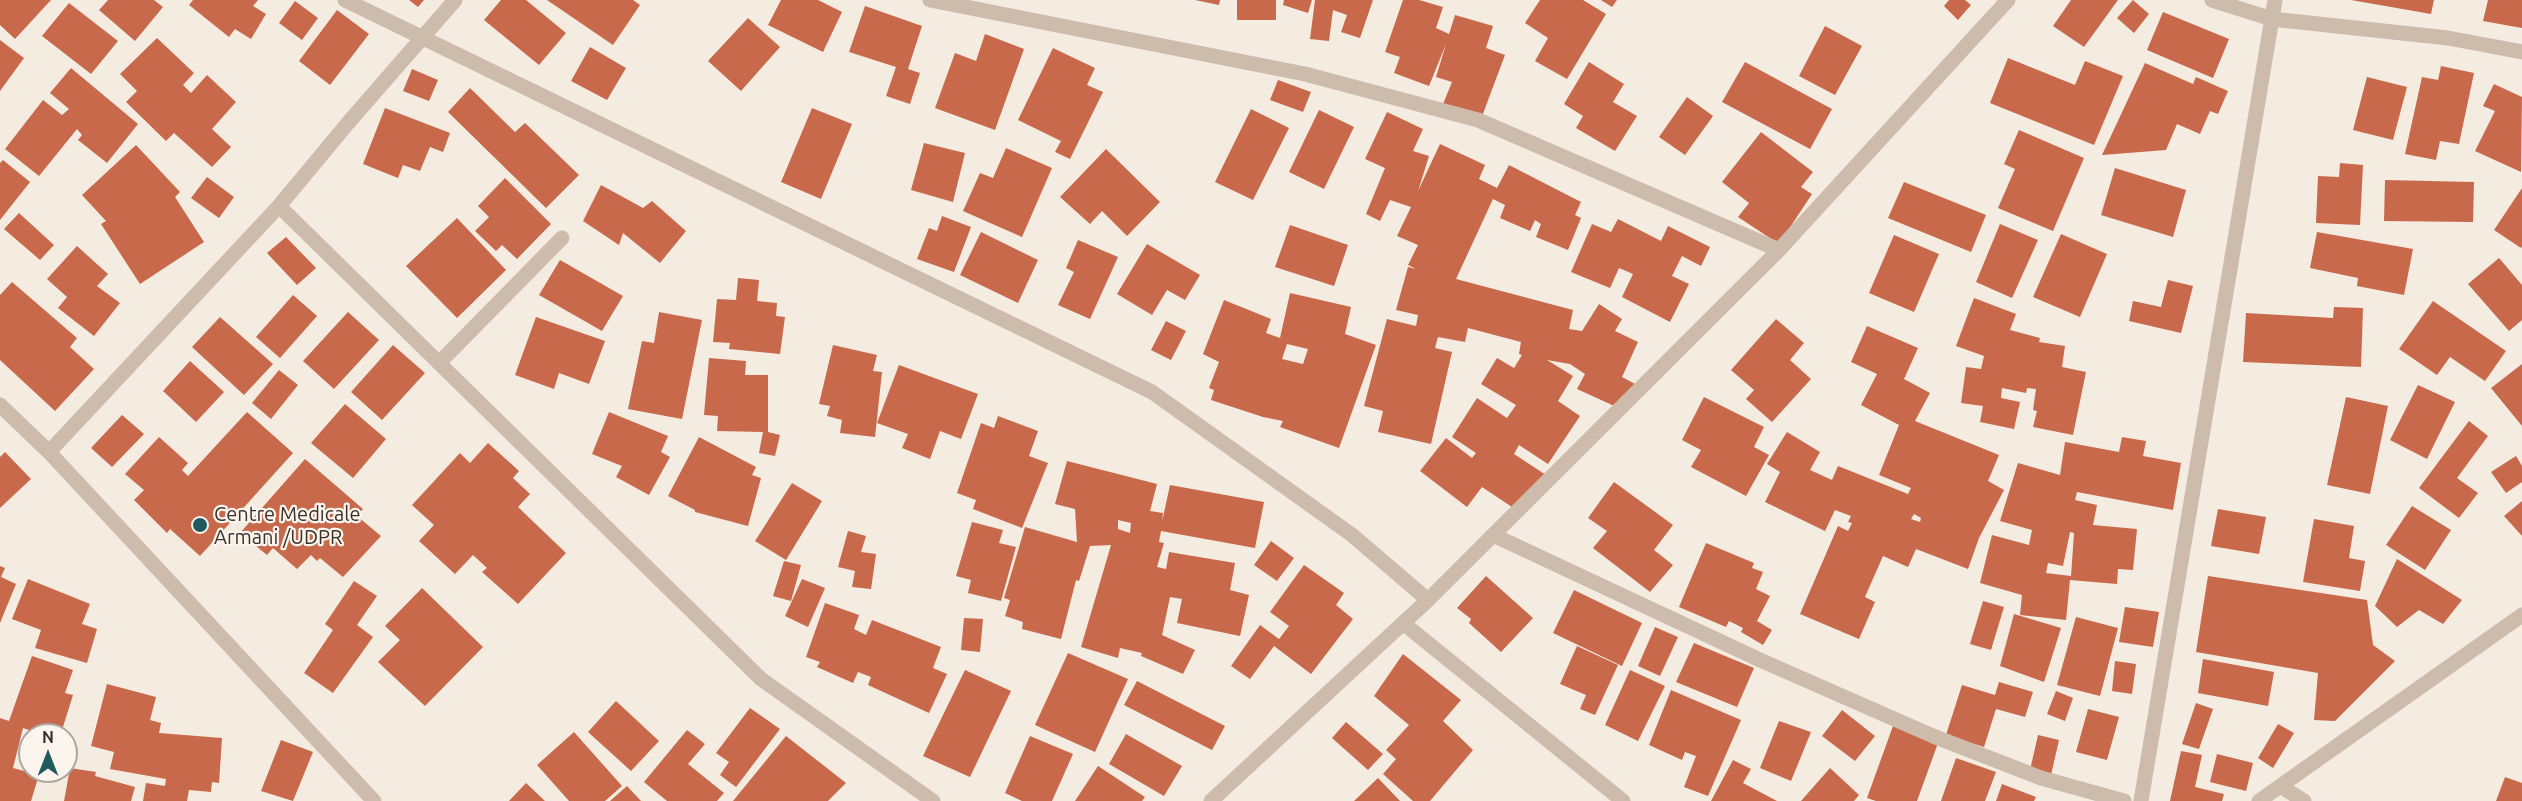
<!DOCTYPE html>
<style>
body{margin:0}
#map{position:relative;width:2522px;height:801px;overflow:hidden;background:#f4ebe1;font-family:Ubuntu,sans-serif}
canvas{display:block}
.north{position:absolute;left:18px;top:723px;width:60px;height:60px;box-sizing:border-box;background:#fbf5ee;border:2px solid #aea6a0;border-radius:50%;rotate:0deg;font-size:16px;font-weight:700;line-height:24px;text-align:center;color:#3b302b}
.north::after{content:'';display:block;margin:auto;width:21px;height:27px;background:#1f5a5e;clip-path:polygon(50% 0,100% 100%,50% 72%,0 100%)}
</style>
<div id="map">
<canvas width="2522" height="801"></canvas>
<div class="north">N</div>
</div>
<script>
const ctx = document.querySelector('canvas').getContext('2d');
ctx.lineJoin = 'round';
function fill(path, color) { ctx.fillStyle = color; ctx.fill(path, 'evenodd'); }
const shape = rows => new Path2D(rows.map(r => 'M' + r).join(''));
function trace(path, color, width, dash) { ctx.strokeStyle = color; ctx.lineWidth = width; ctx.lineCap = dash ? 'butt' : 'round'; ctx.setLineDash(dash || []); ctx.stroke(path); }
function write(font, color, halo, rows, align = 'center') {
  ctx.font = font + ' Ubuntu,sans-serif'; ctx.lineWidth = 4.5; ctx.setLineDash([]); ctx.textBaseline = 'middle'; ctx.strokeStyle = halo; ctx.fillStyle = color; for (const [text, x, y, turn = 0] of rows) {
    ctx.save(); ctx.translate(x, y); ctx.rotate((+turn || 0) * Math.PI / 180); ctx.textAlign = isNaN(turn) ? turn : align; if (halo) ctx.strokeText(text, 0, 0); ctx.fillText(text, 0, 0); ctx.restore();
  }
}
const building = shape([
 [0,0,51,0,15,39,0,25],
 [108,0,154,0,163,7,135,41,99,10],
 [193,0,258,0,253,6,266,14,251,39,235,29,229,37,189,5],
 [409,0,424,0,418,7],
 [501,0,526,0,566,33,539,65,484,20],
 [547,0,633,0,640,5,613,45],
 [781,0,818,0,842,12,823,52,768,25],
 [1195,0,1220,0,1219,5],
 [1237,0,1276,0,1276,20,1237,20],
 [1284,0,1312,0,1308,13,1283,5],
 [1315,0,1373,0,1360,38,1341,32,1347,15,1333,10,1329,41,1310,39],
 [1403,0,1419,0,1443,7,1436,28,1449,34,1455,15,1493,26,1486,48,1505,55,1481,119,1443,104,1452,82,1436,77,1446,44,1429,86,1394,73,1400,57,1385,52],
 [1540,0,1583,0,1606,14,1567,79,1535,61,1548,38,1525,23],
 [1601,0,1617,0,1612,7],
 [1949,0,1965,0,1971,5,1958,20,1944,6],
 [2071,0,2118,0,2084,47,2053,26],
 [2133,0,2149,14,2134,33,2117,18],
 [2351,0,2434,0,2431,14],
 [2488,0,2522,0,2522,28,2483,21],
 [295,1,318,18,302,40,279,23],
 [69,3,118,41,91,74,42,36],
 [865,6,922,26,908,69,920,73,910,104,886,96,896,67,849,52],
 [337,10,369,34,330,85,299,61],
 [2163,12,2229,39,2213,78,2147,50],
 [748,18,780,47,741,91,708,61],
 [1825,26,1862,46,1835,95,1799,76],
 [985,34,1024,49,995,130,935,108,955,53,976,61],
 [157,38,194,73,183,85,191,93,207,75,236,102,212,129,231,147,212,167,174,133,166,141,126,102,137,91,120,74],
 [0,40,24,58,0,91],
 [590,47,626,68,607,100,571,81],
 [1053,48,1095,68,1087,85,1103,92,1070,159,1055,152,1061,141,1018,120],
 [2008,58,2075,85,2085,61,2123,76,2094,145,1990,103],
 [1589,62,1624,84,1613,102,1637,116,1615,151,1576,128,1583,116,1564,104],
 [1745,62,1832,109,1810,149,1722,102],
 [2145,63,2193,84,2196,77,2228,91,2218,114,2210,111,2200,134,2177,124,2166,150,2102,155],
 [2441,66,2474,73,2459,144,2440,141,2436,160,2405,154,2422,77,2438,80],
 [71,68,138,124,107,163,78,140,82,135,77,129,39,176,5,149,43,100,62,115,69,109,50,93],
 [412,69,438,80,429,101,403,91],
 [2367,77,2407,87,2393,140,2353,130],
 [1278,80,1311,92,1303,112,1270,100],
 [2494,84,2522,97,2521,172,2475,151,2495,111,2483,106],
 [470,88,515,132,525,123,579,175,546,208,448,112],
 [1687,97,1713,116,1685,155,1659,137],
 [385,108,450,133,443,152,430,147,420,171,403,165,398,178,363,164],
 [812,108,852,124,821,199,781,182],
 [1251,109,1289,128,1253,200,1215,182],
 [1319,110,1354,127,1324,189,1289,172],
 [1387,112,1423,129,1413,151,1429,156,1418,191,1440,144,1485,165,1479,179,1497,188,1509,165,1581,202,1575,215,1581,218,1568,250,1536,237,1541,224,1535,220,1530,231,1500,218,1505,205,1493,199,1456,279,1573,310,1569,329,1582,331,1599,304,1622,319,1615,331,1638,342,1622,377,1635,384,1623,410,1577,389,1585,374,1570,364,1547,360,1573,376,1558,401,1580,416,1548,464,1519,445,1514,454,1546,475,1521,513,1482,487,1467,507,1420,471,1446,438,1472,458,1476,453,1452,437,1477,398,1507,418,1516,405,1481,384,1497,358,1514,368,1522,355,1519,354,1521,342,1468,328,1465,342,1438,337,1435,348,1452,352,1431,444,1378,432,1383,411,1364,406,1387,319,1416,326,1418,315,1396,310,1408,267,1416,269,1408,265,1418,245,1397,236,1411,207,1390,200,1380,221,1366,214,1385,168,1365,159],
 [2019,130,2084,158,2053,231,1998,208,2015,169,2004,164],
 [1761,132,1813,172,1801,187,1812,194,1779,244,1738,217,1749,203,1722,182],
 [924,143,965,153,953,202,911,190],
 [136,145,180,192,175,197,204,242,140,284,101,224,106,221,82,195],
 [1006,148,1052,168,1022,237,963,211,980,173,993,178],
 [1106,149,1160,202,1127,236,1102,211,1090,224,1060,197],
 [3,160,30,182,0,220,0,163],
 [2340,163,2363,165,2360,225,2316,223,2318,176,2339,177],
 [2115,168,2186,190,2173,237,2101,215],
 [207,177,234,197,219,218,191,198],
 [505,178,551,224,517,259,502,245,496,251,475,231,489,217,478,206],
 [2385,180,2474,182,2473,222,2384,221],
 [1904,182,1986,215,1971,252,1888,218],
 [601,185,643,208,652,201,686,231,660,263,623,233,619,245,583,221],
 [2522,188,2522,246,2521,248,2494,230],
 [19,213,54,245,40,260,4,229],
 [942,216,971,227,954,272,917,259,929,228,937,231],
 [457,218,506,270,457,318,406,266],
 [1618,219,1661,241,1668,226,1710,247,1701,266,1682,256,1672,276,1689,284,1670,322,1622,297,1633,274,1619,268,1610,288,1571,272,1592,224,1611,232],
 [2000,224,2038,240,2012,298,1976,282],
 [1290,225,1348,245,1334,286,1275,267],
 [981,232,1038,260,1018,303,960,275],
 [2317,232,2413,249,2404,295,2357,286,2358,278,2310,268],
 [2061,234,2107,254,2080,317,2033,297],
 [1894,235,1939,254,1914,312,1869,293],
 [286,237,316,268,297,285,267,253],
 [1078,240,1118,257,1090,319,1058,305,1074,272,1066,268],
 [1147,244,1200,275,1185,300,1167,290,1152,315,1117,294],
 [77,246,108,274,97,286,120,303,94,336,58,308,67,297,47,279],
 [2499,258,2522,285,2522,320,2509,331,2468,284],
 [560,260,623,296,602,331,539,295],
 [738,278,759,280,757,301,777,303,776,316,785,317,780,354,729,349,730,343,713,342,717,299,736,300],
 [2168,280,2193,286,2181,333,2129,321,2133,301,2161,307],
 [12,282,77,338,70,347,94,369,55,411,0,360,0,295],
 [1290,293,1351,307,1345,334,1376,345,1339,448,1280,427,1283,421,1263,417,1211,400,1214,390,1209,388,1219,362,1203,354,1224,300,1271,319,1266,333,1280,338],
 [1287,344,1308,349,1303,364,1282,359],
 [293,295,317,316,280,358,256,337],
 [1974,298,2016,314,2010,330,2040,338,2039,342,2065,346,2062,367,2086,372,2073,435,2033,427,2037,411,2033,410,2036,389,2027,388,2026,393,2002,388,2001,398,2020,402,2014,429,1980,422,1983,406,1961,403,1966,367,1981,369,1984,356,1956,346],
 [2433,301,2506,351,2485,381,2450,357,2437,375,2399,349],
 [2334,307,2363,308,2361,367,2243,362,2246,313,2333,318],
 [348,312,379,340,334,389,303,361],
 [659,312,702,320,682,419,628,409,642,341,654,343],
 [220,317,273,364,244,395,192,347],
 [536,317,605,341,589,384,559,373,554,389,515,375],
 [1776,319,1804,343,1790,360,1811,379,1772,422,1746,399,1754,390,1731,370],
 [1166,321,1186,331,1171,360,1151,350],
 [1867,326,1918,348,1904,379,1930,393,1915,421,1999,455,1988,481,2004,490,1979,538,1968,569,1916,549,1908,567,1883,556,1865,597,1875,602,1859,639,1800,614,1838,526,1848,531,1852,523,1848,522,1851,516,1835,510,1825,531,1765,502,1780,472,1767,464,1787,432,1820,452,1810,470,1832,480,1838,466,1908,494,1911,488,1879,475,1899,425,1861,405,1877,374,1851,362],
 [1914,514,1921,518,1920,522,1911,519],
 [393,345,425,373,382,420,351,392],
 [833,345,877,355,873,371,882,372,875,437,840,433,842,420,827,416,830,406,819,404],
 [709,358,746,361,745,375,768,375,768,432,780,435,775,456,759,453,763,432,717,431,718,416,704,415],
 [190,361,224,392,196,422,163,391],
 [2522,364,2522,426,2491,388],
 [899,365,978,394,961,439,940,431,930,459,902,448,908,434,877,423],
 [279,370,298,385,271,419,252,403],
 [2418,385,2455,402,2427,459,2390,440],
 [1704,397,1764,427,1754,447,1769,455,1746,496,1691,467,1701,450,1682,440],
 [2346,397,2388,406,2370,494,2327,485],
 [345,404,386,439,353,478,311,443],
 [247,412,293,453,200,556,170,529,167,533,134,500,144,490,125,474,159,437,188,463,182,470,188,476],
 [609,412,668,436,661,452,670,457,649,495,616,477,622,466,592,454],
 [122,415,144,434,112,467,91,448],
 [998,416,1038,431,1029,456,1048,463,1022,528,973,509,976,500,957,493,981,423,994,428],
 [2469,421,2488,436,2457,478,2478,493,2459,518,2419,488],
 [699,437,756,467,752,475,761,478,748,526,695,512,695,510,668,496],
 [2122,437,2146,441,2143,456,2181,463,2173,510,2077,492,2075,500,2097,505,2093,525,2137,529,2133,570,2118,569,2117,584,2070,580,2066,620,2020,615,2022,595,1980,583,1992,535,2029,545,2032,530,2000,521,2018,463,2060,475,2065,442,2119,452],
 [2070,532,2074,533,2071,576,2046,573,2048,563,2063,566],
 [488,443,519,471,513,478,530,494,518,507,566,553,518,604,482,572,487,568,473,555,455,574,419,541,434,525,412,505,460,453,470,463],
 [5,452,31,479,0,508,0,457],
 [2516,456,2522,466,2522,482,2506,493,2491,472],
 [305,459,363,509,357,516,381,536,343,577,320,558,317,561,311,555,297,569,273,548,267,555,240,533],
 [1067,461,1157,484,1150,511,1163,513,1162,522,1170,485,1264,502,1255,548,1161,531,1159,542,1164,543,1157,567,1166,569,1169,552,1235,563,1230,590,1249,595,1240,636,1177,623,1182,599,1170,597,1162,635,1195,650,1183,674,1141,656,1142,653,1120,648,1118,658,1081,647,1111,545,1090,546,1079,581,1076,580,1061,639,1022,629,1023,622,1005,616,1010,600,1004,598,1025,527,1077,542,1075,509,1055,504],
 [1118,520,1131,523,1130,533,1118,529],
 [1614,482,1673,525,1654,550,1673,565,1650,592,1593,548,1607,531,1588,518],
 [792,483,822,501,786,560,755,541],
 [2522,501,2522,536,2504,516],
 [2412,506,2451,530,2425,570,2386,545],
 [2218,509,2266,517,2259,554,2211,546],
 [2314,519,2354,526,2349,558,2365,561,2360,591,2303,582],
 [972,522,1003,530,999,543,1016,547,1001,601,968,593,971,580,956,576],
 [848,531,866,536,861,552,876,554,871,589,852,587,855,571,838,567],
 [1271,541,1294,558,1277,581,1254,565],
 [1706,543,1754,563,1752,568,1763,572,1756,589,1770,596,1757,621,1772,630,1763,645,1741,632,1743,628,1729,621,1726,627,1679,607],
 [2397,559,2462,600,2443,624,2419,610,2397,627,2375,606],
 [784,561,801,565,791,601,773,596],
 [1304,565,1344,593,1336,605,1353,619,1311,674,1274,646,1250,679,1231,666,1260,625,1279,639,1289,626,1270,612],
 [0,566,5,568,1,577,16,584,0,623],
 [1486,576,1533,618,1501,652,1469,623,1471,619,1457,608],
 [2208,576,2367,600,2373,645,2395,661,2335,721,2314,720,2318,673,2196,652],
 [28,579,90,604,82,624,97,629,87,663,35,648,41,630,12,619],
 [802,579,825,588,808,627,785,616],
 [354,581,377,596,357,625,373,637,333,693,304,673,333,630,325,624],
 [422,588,483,647,425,706,378,662,400,640,385,626],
 [1574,590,1642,623,1622,666,1553,633],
 [1983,601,2004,607,1991,650,1970,644],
 [825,603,859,615,854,629,866,635,872,620,941,647,933,668,947,674,929,713,868,685,871,677,858,672,853,683,817,667,820,662,806,657],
 [2125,607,2159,612,2153,647,2119,642],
 [2014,614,2061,628,2044,682,2000,666],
 [2076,617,2118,628,2100,696,2057,685],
 [964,618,983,619,980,652,961,650],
 [1655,627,1678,637,1660,676,1638,666],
 [1694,643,1754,668,1737,707,1676,682],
 [1577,646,1618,665,1595,715,1580,709,1586,695,1560,684],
 [1068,653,1128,679,1095,752,1035,725],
 [1403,654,1461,700,1443,721,1473,750,1430,801,1413,801,1383,774,1396,759,1386,750,1409,725,1374,696],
 [32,656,73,670,65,693,73,695,63,727,54,724,50,735,43,735,23,728,13,768,39,775,31,801,0,801,0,718,9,721],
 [2203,659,2274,672,2268,706,2198,693],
 [2115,661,2136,664,2132,694,2112,691],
 [965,670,1011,691,970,777,923,756],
 [1630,670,1665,686,1638,741,1605,725],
 [1137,681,1225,726,1212,750,1124,705],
 [1999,682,2033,692,2025,717,1996,709,1984,747,1946,735,1962,685,1995,695],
 [107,684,156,697,150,720,161,723,159,733,222,738,219,783,212,782,211,792,189,790,187,801,143,801,146,783,165,786,166,779,110,769,114,752,91,746],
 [1671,690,1741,720,1708,796,1684,787,1696,756,1685,752,1682,760,1649,745],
 [2056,691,2073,698,2065,721,2047,714],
 [616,701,659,741,631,771,588,732],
 [2196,703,2213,709,2199,749,2182,744],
 [750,708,780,729,736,787,720,775,729,762,716,753],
 [2088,709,2119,717,2107,760,2076,752],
 [1842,710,1875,736,1855,761,1822,736],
 [1779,721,1811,732,1791,781,1760,768],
 [1346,722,1383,754,1368,770,1332,738],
 [2278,724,2294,733,2273,768,2258,758],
 [1893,726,1938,743,1917,801,1876,801,1867,798],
 [687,730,705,744,688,764,724,793,717,801,667,801,644,782],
 [574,732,622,786,605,801,569,801,537,765],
 [1126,734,1182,766,1164,796,1109,764],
 [2038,735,2059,740,2051,775,2030,770],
 [786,736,846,783,828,801,733,801],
 [1030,736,1073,754,1052,801,1022,801,1005,793],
 [281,740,313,752,293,801,261,791],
 [2181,751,2202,755,2195,787,2224,794,2222,801,2170,801],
 [2217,754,2253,763,2246,791,2210,782],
 [1956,758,1996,772,1985,801,1941,801],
 [1733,760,1751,769,1743,783,1777,801,1711,801],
 [1098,766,1145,797,1142,801,1075,801],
 [70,768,96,772,95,776,135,787,131,801,64,801],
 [1830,768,1859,795,1854,801,1801,801],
 [2505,777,2522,783,2522,801,2496,801],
 [1378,778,1400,801,1354,801],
 [526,783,545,801,509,801],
 [2002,784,2036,797,2034,801,1996,801],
 [627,786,641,801,610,801]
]);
const service = shape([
 [439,363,562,238],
 [1493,535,1760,660,1933,736,2041,778,2124,801]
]);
const minor = shape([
 [345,0,1152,392,1352,535,1428,600],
 [930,0,1305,74,1478,120,1779,250],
 [2212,0,2272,19,2448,38,2522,52],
 [279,206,761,679,933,801],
 [0,405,49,452,374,801],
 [49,452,279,206,348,123,455,0],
 [1403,623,1623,801],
 [2282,787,2304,801],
 [1211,801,1428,600,1779,250,2008,0],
 [2141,801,2275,0],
 [2259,801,2522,615]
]);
const markers = [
 [200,525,8,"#1f5a5e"]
];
const poiNames = [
 ["Centre Medicale",214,514],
 ["Armani /UDPR",214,537]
];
fill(building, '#c8694b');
trace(service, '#cdbbac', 15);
trace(minor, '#cdbbac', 15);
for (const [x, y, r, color] of markers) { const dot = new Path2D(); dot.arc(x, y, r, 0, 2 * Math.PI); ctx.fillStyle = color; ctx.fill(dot); trace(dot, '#fbf5ee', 2); }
write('20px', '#3b302b', '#fbf5ee', poiNames, 'left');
</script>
